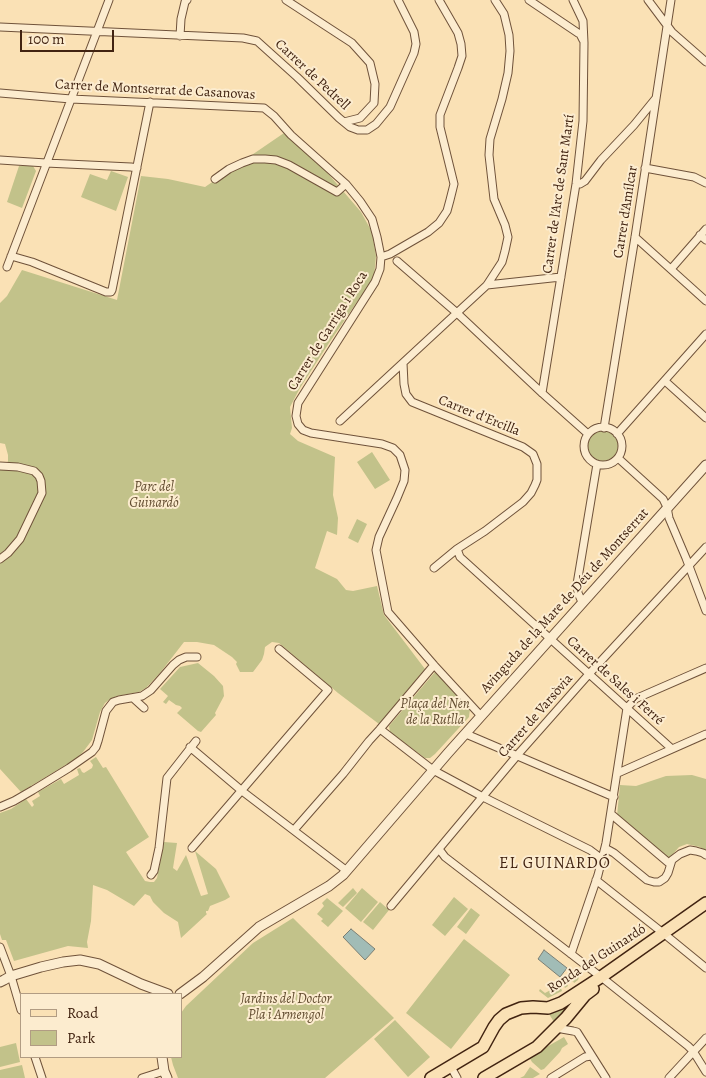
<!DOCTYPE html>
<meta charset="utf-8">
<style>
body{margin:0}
#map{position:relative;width:706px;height:1078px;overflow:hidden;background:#fae1b5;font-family:Alegreya,serif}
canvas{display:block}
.legend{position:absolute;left:20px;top:993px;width:162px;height:65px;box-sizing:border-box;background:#fceccf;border:1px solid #b19c83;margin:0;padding:6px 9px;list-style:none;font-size:15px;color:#412311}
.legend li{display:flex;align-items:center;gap:10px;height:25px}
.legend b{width:25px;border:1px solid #b19c83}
.scale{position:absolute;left:20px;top:30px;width:94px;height:22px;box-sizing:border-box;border:2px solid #412311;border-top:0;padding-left:6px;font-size:15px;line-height:18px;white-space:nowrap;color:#412311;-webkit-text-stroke:4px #fceccf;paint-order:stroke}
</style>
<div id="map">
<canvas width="706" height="1078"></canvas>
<ul class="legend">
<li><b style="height:6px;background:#fae1b5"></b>Road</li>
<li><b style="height:14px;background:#c2c28a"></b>Park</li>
</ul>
<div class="scale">100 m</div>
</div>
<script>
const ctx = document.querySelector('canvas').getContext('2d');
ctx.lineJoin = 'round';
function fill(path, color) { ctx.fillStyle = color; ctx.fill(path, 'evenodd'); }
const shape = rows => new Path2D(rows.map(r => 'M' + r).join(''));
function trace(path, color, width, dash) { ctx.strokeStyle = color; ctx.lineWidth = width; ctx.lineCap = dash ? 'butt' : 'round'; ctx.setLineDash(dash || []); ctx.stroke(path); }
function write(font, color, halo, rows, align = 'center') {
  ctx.font = font + ' Alegreya,serif'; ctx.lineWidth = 4; ctx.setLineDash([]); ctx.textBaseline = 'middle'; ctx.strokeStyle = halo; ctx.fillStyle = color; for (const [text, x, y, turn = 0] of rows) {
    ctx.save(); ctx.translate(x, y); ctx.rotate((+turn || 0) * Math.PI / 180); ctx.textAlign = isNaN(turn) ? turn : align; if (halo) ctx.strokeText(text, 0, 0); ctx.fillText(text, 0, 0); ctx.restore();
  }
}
const green = shape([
 [284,133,325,170,361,212,372,232,376,256,374,277,329,343,300,388,290,407,292,428,290,434,298,441,335,457,333,495,338,518,337,535,327,531,315,568,337,579,346,590,353,591,377,586,384,615,425,669,379,724,338,693,279,643,272,642,265,647,264,654,262,660,253,672,240,672,236,664,237,662,232,657,214,645,197,642,184,642,160,673,146,688,139,692,117,696,110,699,105,703,100,712,92,740,83,752,77,758,21,792,0,769,0,469,4,469,8,461,8,455,5,444,0,443,0,303,7,296,22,270,117,300,141,176,168,179,205,187],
 [19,166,33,166,36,171,22,208,7,202],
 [111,171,128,177,116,211,81,197,90,174,107,180],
 '588 446a15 15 0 1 1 30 0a15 15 0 1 1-30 0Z',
 [372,452,390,480,375,489,357,462],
 [357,519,367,524,358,543,348,538],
 [198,663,214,676,223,686,224,696,215,713,216,715,201,732,198,731,177,713,182,708,180,706,176,705,169,700,166,704,163,702,168,696,160,689,180,667],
 [435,672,470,709,469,717,435,754,430,758,425,758,390,732,389,726],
 [96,757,103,768,106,767,149,837,126,852,145,881,150,882,154,882,157,878,164,842,177,843,173,868,177,871,186,855,201,896,208,894,195,851,216,869,230,897,225,900,210,906,208,911,206,911,206,913,207,914,181,938,178,922,164,913,153,902,150,896,145,894,134,906,107,890,93,885,91,921,87,942,88,948,68,946,14,961,6,940,2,940,0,934,0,813,11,809,26,799,32,807,34,805,32,801,40,796,38,792,61,779,64,784,79,775,77,769,80,768,82,772,84,773,92,768,93,765,90,761],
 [692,775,706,779,706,853,700,847,687,844,679,847,668,860,617,816,620,785,636,786,666,776],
 [353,888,357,893,343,907,338,903],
 [362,888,378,902,361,922,345,908],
 [454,897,468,909,445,936,432,925],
 [327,898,343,911,328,927,321,921,323,919,317,914,324,906,322,903],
 [380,902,389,910,373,930,363,922],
 [471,908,480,915,466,934,457,927],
 [293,918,394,1018,325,1078,178,1078,173,1065,171,1057,181,1057,181,1013,186,1006,253,943],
 [464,939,510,975,451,1049,406,1013],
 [581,971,578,980,574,983,573,981,567,984,568,986,565,988,562,983],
 [560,985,562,991,548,998,539,991,540,989,545,993],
 [565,1004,567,1008,554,1022,549,1014],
 [395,1020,430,1057,408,1077,374,1039],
 [564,1037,568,1044,562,1048,560,1052,544,1069,541,1070,532,1062,529,1057],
 [16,1043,20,1062,0,1067,0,1047],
 [22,1065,25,1078,0,1078,0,1070],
 [530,1067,540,1074,533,1078,520,1078,524,1076]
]);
const water = shape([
 [351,929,375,949,365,960,343,937,351,929],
 [544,950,567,968,560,977,538,959,544,950]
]);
const minor = shape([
 [286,0,352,43,370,63,375,84,374,103,360,118,344,122],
 [529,0,578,33,580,34,583,40],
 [648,0,672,32,706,62],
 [0,27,243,38,257,41,297,77,339,118,350,127,358,130,367,130,376,124,390,107,414,53,416,44,414,32,398,0],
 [180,36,181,19,185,2,187,0],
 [0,93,71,99,264,108,274,116,291,135,346,184,360,201,372,219,377,237,381,257,380,269,375,282,298,403,296,416,298,424,303,430,311,433,382,444,393,448,400,455,405,470,404,481,397,498,379,537,376,550,388,612,434,665,481,716],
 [0,160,46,163,131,167,137,168],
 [645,168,694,177,706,183],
 [215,179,229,169,242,163,253,159,265,159,276,160,289,165,337,192,346,184],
 [576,184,580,184,585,181,601,160,634,125,656,98],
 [700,235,706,240],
 [635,237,706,301],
 [11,256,32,262,106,292,111,292,112,290,150,102],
 [381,257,390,254,428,232,439,223,447,211,450,200,454,184,440,127,440,115,458,68,462,56,461,44,458,33,439,0],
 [397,261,457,313,542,393,588,434],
 [7,267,109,0],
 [671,269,706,229],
 [487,285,561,277],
 [403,363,404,384,406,394,412,402,523,447,533,454,537,464,537,480,535,485,531,493,523,502,485,531,457,549,434,568],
 [665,381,706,418],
 [542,393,576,184,583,121,584,43,583,21,573,0],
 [340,421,487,285,502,262,505,251,508,237,505,225,494,199,489,155,490,139,502,99,508,73,510,51,509,35,504,14,495,0],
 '584 446a19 19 0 1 1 38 0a19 19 0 1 1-38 0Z',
 [604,428,635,237,671,0],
 [617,434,706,334],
 [618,458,663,499,667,507,669,518,686,558,706,611],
 [0,466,18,467,34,471,39,476,41,481,42,493,20,539,8,553,0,559],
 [457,549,460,557,672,749],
 [582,602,578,593,577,584,597,464],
 [133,698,144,708],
 [380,729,433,770,483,797,590,850,598,856,601,861],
 [466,734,614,797],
 [190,747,242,791,347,871],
 [618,773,706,734],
 [0,807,14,801,33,790,69,768,92,752,96,747,98,741,106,711,113,702,119,700,142,696,151,690,173,665,179,660,186,657,197,657],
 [611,814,670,864],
 [294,830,343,774,369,741,380,729,434,665],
 [192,848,328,690,279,649],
 [605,848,614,853,647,880,654,882,659,882,665,878,668,873,672,860,680,854,690,850,696,851,703,853,706,855],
 [439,849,445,857,601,977],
 [151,875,154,871,159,848,167,778,196,741],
 [596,880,663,933],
 [391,906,520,752,589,674,706,547],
 [668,937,706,968],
 [0,947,11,976,21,1010],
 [571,954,598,875,606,843,627,708,635,699,706,668],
 [605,980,688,1046,693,1051,706,1072],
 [556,1028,573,1031,577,1032,606,1078],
 [35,1057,42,1078],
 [451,1067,457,1078],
 [142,1078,164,1071],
 [551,1078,585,1057,591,1056],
 [669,1078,706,1038]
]);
const tertiary = shape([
 [0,982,4,980,11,976,41,967,63,962,80,960,99,964,141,984,168,994],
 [180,994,203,977,259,927,329,886,343,875,448,753,706,465],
 [162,1057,164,1071,167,1078]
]);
const primary = shape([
 [431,1078,483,1047,494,1027,499,1020,506,1014,521,1008,533,1007,548,1008,561,1003,601,977,706,903],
 [484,1078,537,1047,566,1018,585,995,593,989]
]);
const streetNames = [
 ["Carrer de Pedrell",312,75,43],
 ["Carrer de Montserrat de Casanovas",155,90,3],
 ["Carrer de l'Arc de Sant Martí",559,194,-82],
 ["Carrer d'Amílcar",626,212,-81],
 ["Carrer de Garriga i Roca",328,331,-58],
 ["Carrer d'Ercilla",479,416,22],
 ["Avinguda de la Mare de Déu de Montserrat",565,601,-48],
 ["Carrer de Sales i Ferré",615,681,42],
 ["Carrer de Varsòvia",536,716,-49],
 ["Ronda del Guinardó",597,959,-33]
];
const parkNames = [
 ["Parc del",154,488],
 ["Guinardó",154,504],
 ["Plaça del Nen",435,705],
 ["de la Rutlla",435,721],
 ["Jardins del Doctor",286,1000],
 ["Pla i Armengol",286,1016]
];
const quarterNames = [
 ["EL GUINARDÓ",555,864]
];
fill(green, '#c2c28a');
fill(water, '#a1bcb6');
trace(water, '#7b7f74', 1);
trace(minor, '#6f523a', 9);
trace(tertiary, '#6f523a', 11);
trace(primary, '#412311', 14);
trace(minor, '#fceccf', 7);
trace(tertiary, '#fceccf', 9);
trace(primary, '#fae1b5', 11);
write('14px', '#412311', '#fceccf', streetNames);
write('italic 14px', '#614b2f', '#fceccf', parkNames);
ctx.letterSpacing = '1px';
write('16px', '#412311', '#fceccf', quarterNames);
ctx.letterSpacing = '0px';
</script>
